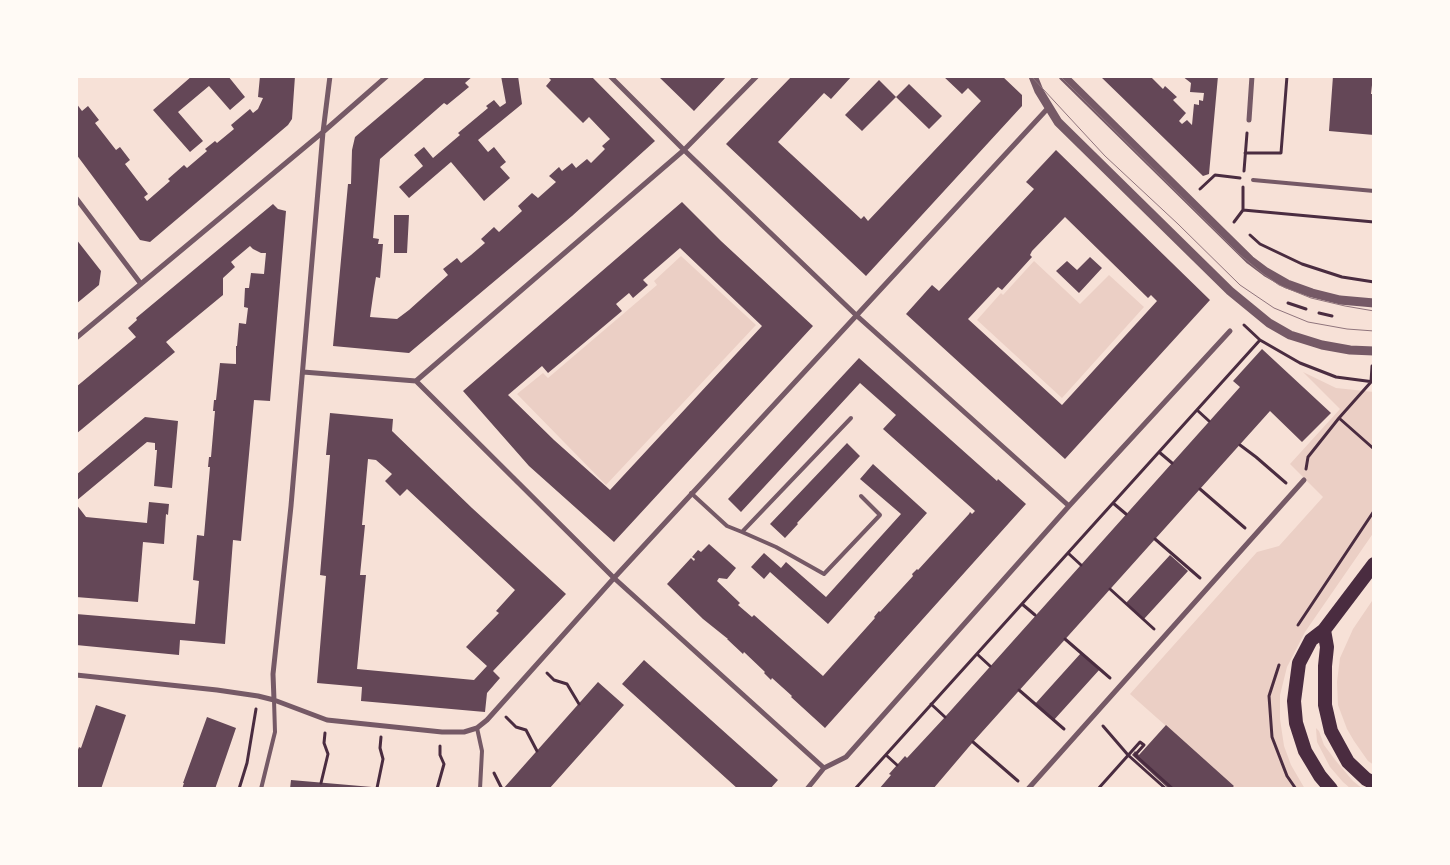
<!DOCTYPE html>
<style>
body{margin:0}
#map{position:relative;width:1450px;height:865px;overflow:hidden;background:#f7e1d7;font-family:"Sofia Sans Condensed",sans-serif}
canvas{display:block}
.frame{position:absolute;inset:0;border:78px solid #fffaf5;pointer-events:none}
</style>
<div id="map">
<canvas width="1450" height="865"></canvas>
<div class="frame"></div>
</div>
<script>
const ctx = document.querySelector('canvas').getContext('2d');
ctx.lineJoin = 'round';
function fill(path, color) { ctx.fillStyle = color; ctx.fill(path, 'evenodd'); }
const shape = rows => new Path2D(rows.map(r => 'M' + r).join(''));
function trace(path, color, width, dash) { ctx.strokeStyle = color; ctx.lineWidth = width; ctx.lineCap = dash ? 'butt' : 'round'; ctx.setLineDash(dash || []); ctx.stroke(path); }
const green = shape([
 [681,256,756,325,606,485,517,394,543,373,548,378,657,285,654,281],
 [1034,261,1080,304,1109,275,1144,307,1062,398,977,320,1001,293,1003,295],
 [1303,372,1336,388,1374,392,1374,532,1305,632,1287,667,1280,695,1280,719,1284,746,1291,765,1305,789,1237,789,1130,694,1257,552,1279,546,1323,497,1290,464,1340,409],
 [1374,598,1374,765,1368,761,1354,741,1347,729,1338,705,1337,682,1340,658,1353,629],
 [1316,728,1319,731,1324,745,1336,761,1353,781,1363,789,1351,789,1343,782,1330,767,1317,742]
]);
const building = shape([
 [192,76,228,76,245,97,230,110,209,86,178,112,203,141,190,152,153,110],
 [260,76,295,76,292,119,288,125,150,242,140,240,76,154,76,103,82,111,88,106,99,120,95,123,116,150,120,147,130,160,125,164,148,194,144,197,147,201,170,181,168,179,184,165,187,168,207,151,205,149,215,141,217,143,234,129,231,125,250,109,253,113,258,109,263,98,258,97],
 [427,76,473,76,465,83,469,87,447,105,444,103,380,159,373,238,379,239,378,244,383,244,380,278,376,277,374,289,370,317,397,319,409,310,448,275,443,269,457,258,461,263,471,255,485,243,481,239,494,227,499,232,522,211,518,206,532,193,538,198,556,182,549,176,559,167,562,171,572,163,576,168,587,159,591,163,605,149,602,146,610,139,589,117,583,123,546,86,551,80,547,76,591,76,655,141,572,216,409,353,333,346,348,184,351,184,352,150,355,137],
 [501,76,518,76,522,104,478,140,488,152,494,147,506,162,500,167,510,178,484,201,451,162,409,198,399,187,423,166,414,155,424,147,433,158,460,135,458,133,488,108,486,106,494,100,500,107,506,103],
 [658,76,727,76,694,111],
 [792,76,852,76,831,99,824,93,778,142,861,219,864,216,868,221,981,101,968,88,962,94,943,76,1002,76,1022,95,1022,106,866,276,726,144],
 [1100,76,1150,76,1163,89,1165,86,1177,97,1173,100,1186,113,1179,121,1182,124,1187,120,1192,125,1194,104,1199,105,1199,100,1203,101,1204,93,1190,92,1191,83,1182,76,1218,76,1209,174,1203,176],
 [1333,76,1373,76,1371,94,1374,94,1374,135,1329,131],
 [879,80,896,97,862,131,845,115],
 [909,84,942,116,929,129,896,97],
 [1056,150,1210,300,1065,459,906,314,932,285,939,291,1034,189,1026,182],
 [1065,217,1148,298,1151,295,1157,301,1062,405,968,319,998,287,1002,290,1032,257,1030,255,1032,251],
 [682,202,721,241,813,326,614,542,529,466,463,391],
 [680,248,762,326,610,490,554,440,508,395,542,366,548,373,584,343,622,311,616,304,629,293,633,298,648,285,643,280],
 [273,204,278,209,286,211,270,401,254,400,241,541,233,540,225,644,180,640,179,655,76,645,76,614,195,624,199,581,193,580,197,535,204,536,210,467,208,467,209,457,211,457,215,411,213,411,214,400,216,400,220,363,236,364,236,346,237,346,239,323,246,324,248,308,244,307,245,288,249,288,251,273,264,274,266,253,261,253,253,249,250,246,231,262,235,267,223,278,223,295,166,342,175,352,76,434,76,387,136,337,128,328,137,320,136,318],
 [394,215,409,215,407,253,394,253],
 [76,239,101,271,99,285,76,304],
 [1090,257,1102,268,1079,293,1056,271,1067,261,1077,270],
 [1262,349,1331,413,1302,442,1270,411,973,742,933,789,879,789,891,775,889,774,905,756,907,758,945,717,1240,387,1233,381],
 [859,358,997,481,998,479,1026,504,825,728,791,697,792,696,772,678,771,680,764,673,765,672,744,652,743,654,727,639,728,639,703,619,667,584,691,558,694,561,695,559,692,557,698,550,701,552,709,544,736,568,727,579,719,578,717,581,740,603,738,605,752,617,754,615,823,676,875,618,874,617,879,611,880,612,913,576,912,574,917,569,918,570,969,514,970,512,972,514,975,511,883,429,896,415,860,383,741,512,728,499],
 [330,413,393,419,392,431,472,508,566,594,493,671,500,678,487,693,485,712,361,701,362,687,317,683,326,576,320,575,330,455,326,455],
 [368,459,376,460,392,474,385,481,400,496,407,489,515,590,496,611,499,613,466,647,487,666,474,680,357,669,366,575,360,575,365,525,362,525],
 [145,417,178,421,172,488,154,486,157,450,155,450,155,443,147,442,76,501,76,475],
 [847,443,860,456,797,523,798,524,785,538,770,524],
 [873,464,927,513,828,624,770,572,764,579,751,567,764,553,781,568,786,562,826,597,901,514,860,479],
 [149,502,169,504,168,515,166,514,164,544,143,542,138,602,76,597,76,504,86,517,147,523],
 [1170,555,1188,571,1144,619,1126,603],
 [1081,653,1100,669,1053,721,1035,704],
 [644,660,778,780,770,789,738,789,622,684],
 [598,682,624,705,549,789,503,789],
 [96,705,126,715,101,789,76,789,76,755,79,747,81,748],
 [207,717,236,728,215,789,182,789,184,783,183,783],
 [1166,725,1234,786,1231,789,1169,789,1132,755,1135,751,1139,755],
 [291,780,372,787,372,789,290,789]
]);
const path = shape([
 [1245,153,1281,153,1287,76],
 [1244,171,1247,133],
 [1200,189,1215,175,1240,178],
 [1243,210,1374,222],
 [1234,222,1243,210,1243,187],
 [1250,235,1260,244,1302,264,1342,277,1374,282],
 [1288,303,1306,309],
 [1319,313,1332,316],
 [1244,325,1260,340,1300,363,1336,377,1374,382],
 [1197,410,1209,421],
 [1339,418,1374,449],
 [1240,445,1256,457,1286,483],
 [1159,452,1172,463],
 [1306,469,1308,457,1339,418,1371,382,1372,366],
 [1200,489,1245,528],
 [1113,503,1126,514],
 [1155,539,1200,578],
 [1068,553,1081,565],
 [1110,589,1154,629],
 [1022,604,1035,615],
 [1298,625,1374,511],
 [1065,639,1110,678],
 [977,654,990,666],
 [1279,665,1269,696,1272,737,1287,776,1296,789],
 [547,673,554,680,567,684,579,704],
 [1019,690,1064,729],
 [931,704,945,717],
 [506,717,516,727,526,730,537,751],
 [1103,726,1128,755,1166,789],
 [973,742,1018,781],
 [886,755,897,765],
 [494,773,502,789],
 [321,783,328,754,324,743,325,733],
 [377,788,383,759,380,748,381,737],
 [239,789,247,763,256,709],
 [437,789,444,764,440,755,440,746],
 [855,789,1260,340],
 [1098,789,1140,742,1144,745,1135,755,1173,789]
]);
const service = shape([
 [1253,180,1374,191],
 [691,493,727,526,742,532,851,418],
 [742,532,776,547,824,574,880,515,861,496],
 [477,728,482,751,480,789],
 [261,789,275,732,274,700]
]);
const minor = shape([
 [610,76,684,150,856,315,1069,506],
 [1249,120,1252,76],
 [76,198,141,284],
 [76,338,323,132,387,76],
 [303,372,416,381,614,578,824,768],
 [416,381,684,150,757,76],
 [76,675,217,690,258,696,274,700,327,720,442,732,464,732,477,728,487,720,614,578,1049,107],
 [274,700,273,674,291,506,323,132,330,76],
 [807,789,824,768,846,757,1069,506,1230,331],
 [1028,789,1304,480]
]);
const tertiary = shape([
 [1033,76,1039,91,1058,122,1230,291,1269,323,1290,335,1322,345,1350,350,1374,351],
 [1063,76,1250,260,1266,272,1287,284,1312,293,1340,300,1374,303]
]);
const trunk = shape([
 [1324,630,1327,647,1325,666,1325,705,1331,731,1348,762,1366,779,1374,783],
 [1331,789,1320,776,1305,751,1296,723,1294,701,1299,663,1311,640,1324,630,1374,564]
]);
const tram = shape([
 [1031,76,1105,156,1178,224,1240,285,1274,308,1308,322,1347,329,1374,331],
 [1060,76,1239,254,1262,273,1279,285,1311,298,1345,306,1374,311]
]);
fill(green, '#ebcfc5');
fill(building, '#644757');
trace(path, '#4a2c40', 3);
trace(service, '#755966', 4);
trace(minor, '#755966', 5);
trace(tertiary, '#755966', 9);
trace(trunk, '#4a2c40', 14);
trace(tram, '#8f747c', 1);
</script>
